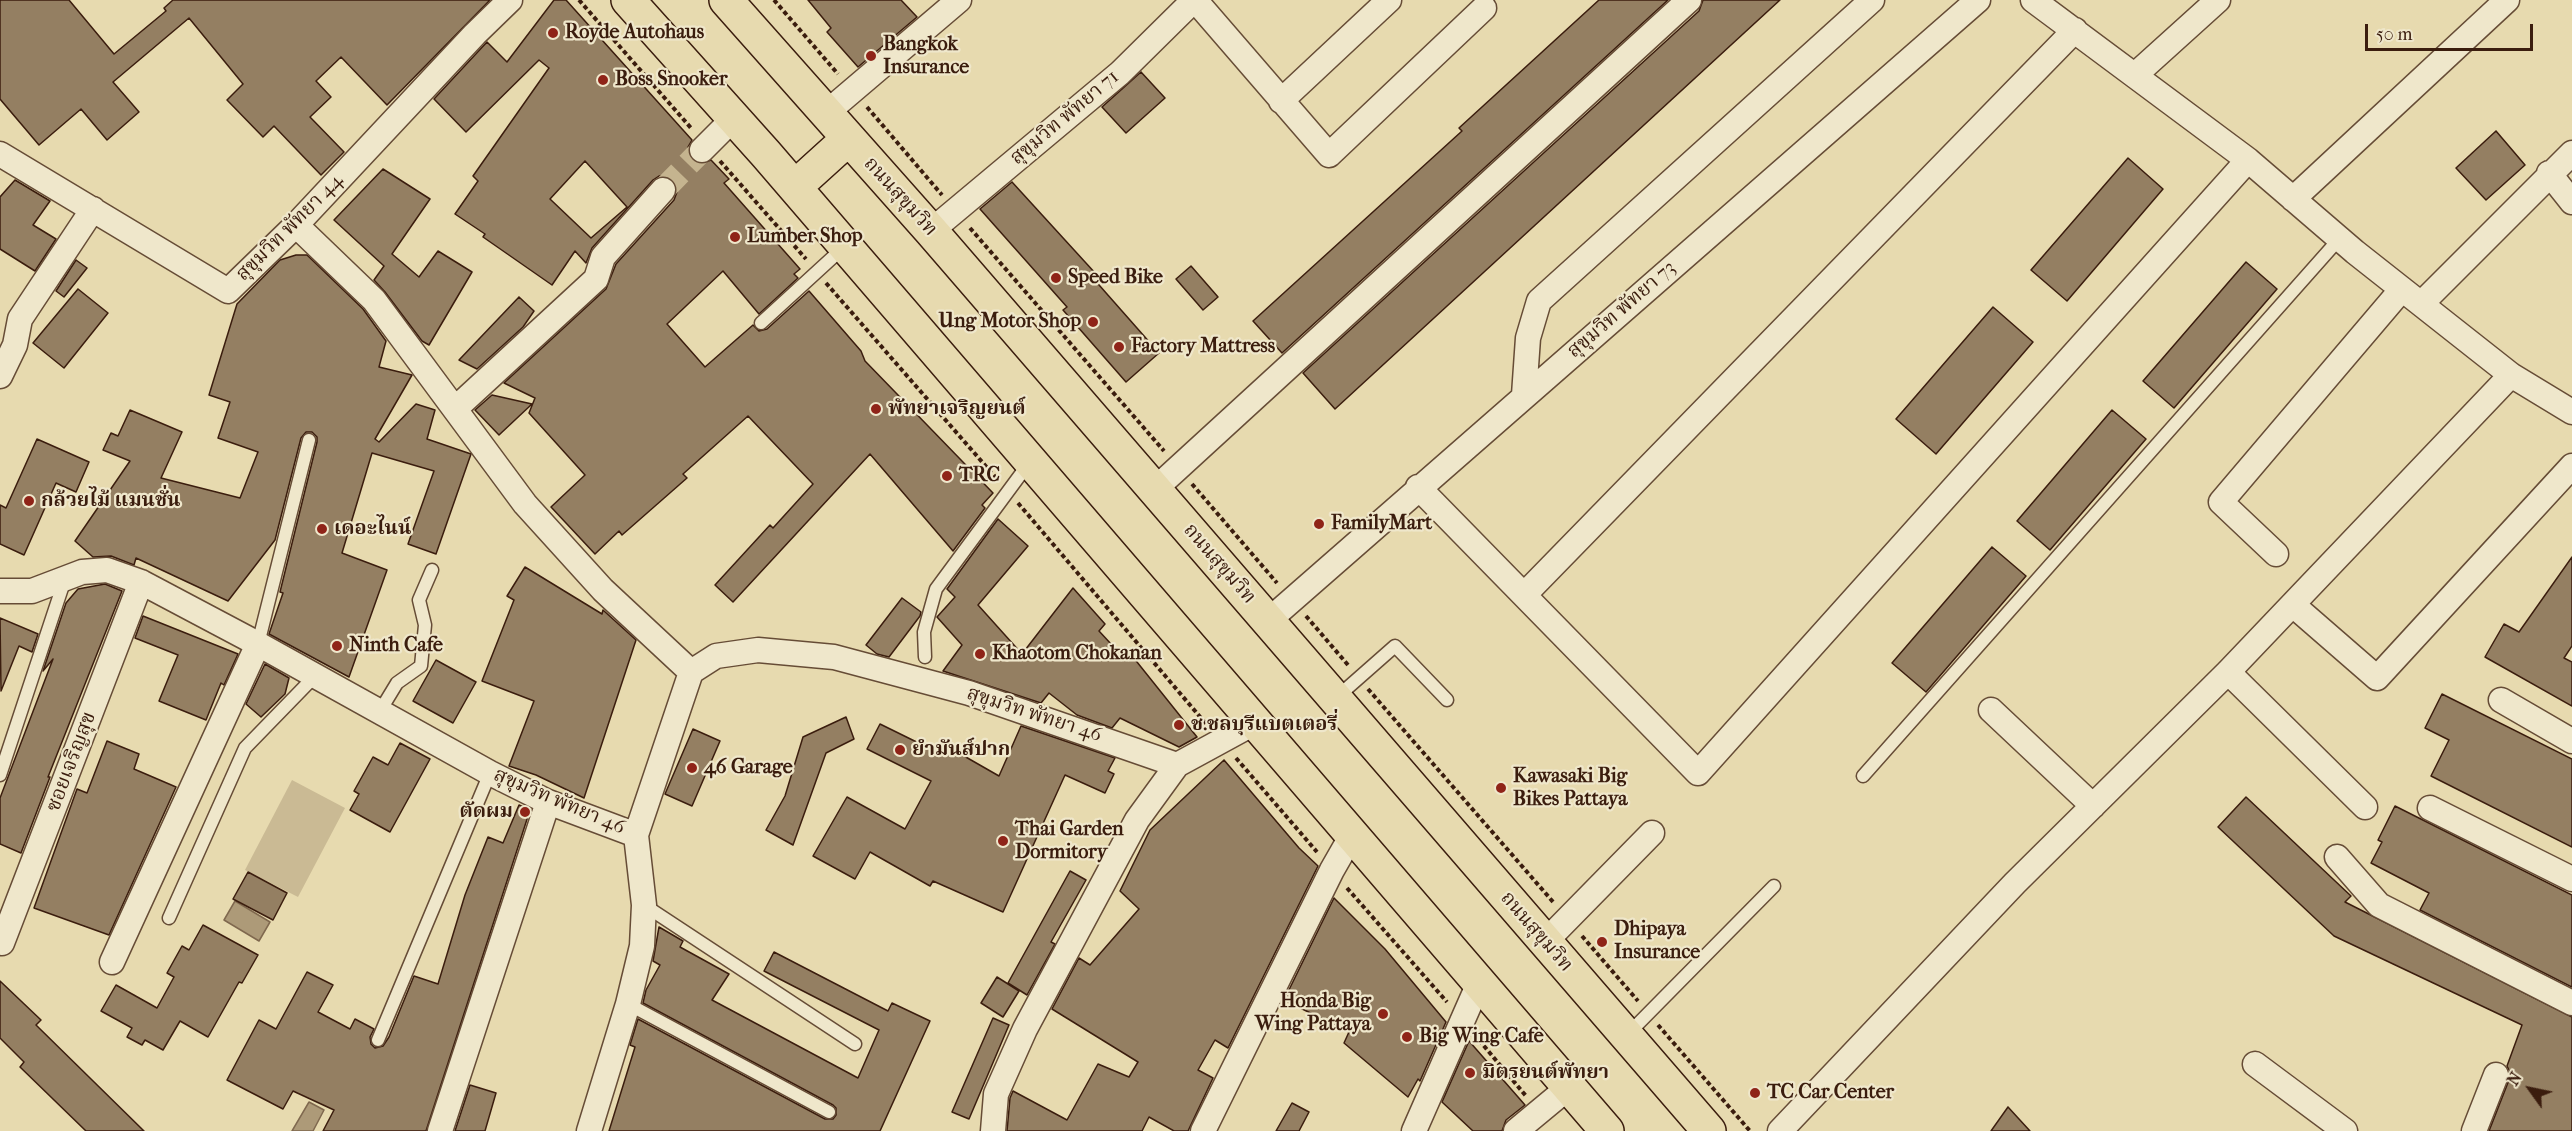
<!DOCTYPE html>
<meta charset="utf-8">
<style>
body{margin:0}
#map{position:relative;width:2572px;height:1131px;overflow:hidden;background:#e7daaf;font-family:"IM FELL French Canon",serif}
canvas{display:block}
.north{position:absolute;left:2500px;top:1059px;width:60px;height:60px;-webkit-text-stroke:4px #efe7cb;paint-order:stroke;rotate:303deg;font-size:16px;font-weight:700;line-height:24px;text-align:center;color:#3b1d0e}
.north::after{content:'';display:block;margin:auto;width:21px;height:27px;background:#3b1d0e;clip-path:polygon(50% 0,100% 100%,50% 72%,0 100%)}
.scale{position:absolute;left:2365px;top:24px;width:168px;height:27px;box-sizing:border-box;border:3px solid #3b1d0e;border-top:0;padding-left:8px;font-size:18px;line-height:21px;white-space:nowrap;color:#3b1d0e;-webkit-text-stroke:4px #efe7cb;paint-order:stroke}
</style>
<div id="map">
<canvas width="2572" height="1131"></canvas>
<div class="north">N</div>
<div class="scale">50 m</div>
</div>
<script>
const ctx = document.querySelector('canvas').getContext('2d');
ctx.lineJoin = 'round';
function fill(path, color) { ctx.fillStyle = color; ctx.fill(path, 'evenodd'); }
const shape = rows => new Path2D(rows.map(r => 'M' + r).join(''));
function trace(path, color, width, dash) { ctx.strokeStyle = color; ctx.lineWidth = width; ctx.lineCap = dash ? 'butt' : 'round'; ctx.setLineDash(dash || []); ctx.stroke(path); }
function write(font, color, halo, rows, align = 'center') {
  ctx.font = font + ' "IM FELL French Canon","Noto Serif Thai",serif'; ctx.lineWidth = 4.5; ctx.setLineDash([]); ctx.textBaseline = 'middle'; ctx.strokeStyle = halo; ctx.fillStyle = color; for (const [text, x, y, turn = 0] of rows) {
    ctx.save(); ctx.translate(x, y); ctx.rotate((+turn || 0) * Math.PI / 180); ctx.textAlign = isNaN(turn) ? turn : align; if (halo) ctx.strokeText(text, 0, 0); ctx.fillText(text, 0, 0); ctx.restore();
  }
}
const green = shape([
 [292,780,345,808,298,897,245,870]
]);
const water = shape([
 [235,901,270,922,259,941,224,920,235,901],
 [309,1102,324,1110,313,1131,292,1131,309,1102]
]);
const building = shape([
 [0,0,69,0,114,54,166,11,164,8,173,0,490,0,387,105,341,57,316,81,331,97,310,117,344,152,321,175,274,126,263,137,227,100,243,84,189,18,113,82,139,112,107,140,81,109,39,145,0,99,0,0],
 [554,0,566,0,692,140,688,147,692,160,699,164,711,160,729,179,724,183,800,269,794,274,798,278,759,314,723,271,667,324,705,367,753,325,759,331,767,329,809,291,861,351,865,361,993,493,982,505,985,508,953,551,870,454,733,602,715,585,770,525,773,528,813,484,748,416,683,474,687,478,622,535,619,531,595,554,551,507,585,475,529,413,535,398,504,383,606,289,616,264,674,200,677,192,676,185,666,176,659,176,653,180,592,248,586,263,575,251,552,285,483,237,485,234,455,214,478,181,473,176,549,68,539,60,466,132,434,99,487,42,507,62,554,0],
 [585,161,627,207,591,238,550,199,585,161],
 [808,0,901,0,917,17,858,67,827,32,831,28,808,0],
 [1599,0,1668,0,1282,353,1253,321,1462,131,1459,128,1599,0],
 [1703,0,1780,0,1335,409,1303,373,1699,11,1703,0],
 [1141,72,1165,98,1126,133,1102,107,1141,72],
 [2496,131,2525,165,2486,200,2456,168,2496,131],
 [2128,158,2163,189,2067,301,2031,270,2128,158],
 [383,169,430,199,392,254,419,277,438,251,472,272,429,345,422,341,385,292,374,280,384,266,334,220,383,169],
 [15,180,50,201,33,225,56,239,35,271,0,249,0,197,15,180],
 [1012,182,1096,274,1092,277,1159,353,1126,382,1063,310,1067,307,980,209,1012,182],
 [296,255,307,255,363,309,386,341,379,367,412,375,375,439,379,442,416,404,435,410,427,439,471,454,436,554,408,544,434,471,372,453,342,553,387,570,349,677,269,634,283,593,280,592,317,442,317,437,312,432,306,432,301,438,275,540,228,601,136,558,134,565,111,556,93,557,75,541,130,461,103,450,111,433,118,436,130,410,182,432,161,478,240,498,258,452,218,438,230,402,209,395,237,304,280,260,296,255],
 [76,260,87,268,64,297,56,291,76,260],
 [2246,262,2277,289,2174,408,2143,381,2246,262],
 [1191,266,1218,297,1203,310,1176,279,1191,266],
 [78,289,108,313,64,368,33,343,78,289],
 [519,297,534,311,523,327,477,369,459,360,519,297],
 [1993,307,2033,342,1936,454,1896,419,1993,307],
 [492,395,532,404,499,435,475,410,492,395],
 [2112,410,2146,439,2050,550,2017,521,2112,410],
 [37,439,89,462,76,492,56,483,24,555,0,544,0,505,6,508,37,439],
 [998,519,1028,546,978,605,1022,654,1073,588,1105,624,1099,631,1124,658,1129,652,1197,737,1179,747,1120,718,1112,728,1077,715,1049,693,1041,703,943,671,962,645,937,617,955,597,947,589,998,519],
 [1992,547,2026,576,1926,692,1892,663,1992,547],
 [2572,557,2572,646,2564,658,2572,662,2572,706,2485,657,2504,624,2519,632,2572,557],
 [525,567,602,614,603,610,636,640,584,798,536,775,509,766,534,701,482,681,514,600,507,596,525,567],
 [105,584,122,591,48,777,50,777,21,853,0,844,0,798,53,659,43,671,66,603,78,589,105,584],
 [902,598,921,612,920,616,889,657,877,654,866,645,902,598],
 [143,616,238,654,224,685,221,683,206,720,159,701,178,655,135,638,143,616],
 [0,618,38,634,32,652,19,646,1,691,0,618],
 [436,660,476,682,453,723,413,701,436,660],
 [265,664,289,678,285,694,261,717,246,704,265,664],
 [2442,694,2572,759,2572,847,2431,776,2449,740,2425,728,2442,694],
 [846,717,854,739,826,753,793,845,766,830,785,796,803,737,846,717],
 [880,724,945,756,950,748,999,776,1021,726,1115,758,1108,771,1114,774,1105,793,1065,775,1003,912,933,881,930,886,870,852,855,879,813,856,847,797,905,829,931,781,867,749,880,724],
 [693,729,720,741,692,806,665,794,693,729],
 [107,741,139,754,134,769,176,787,109,935,34,908,77,789,87,793,107,741],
 [400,743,430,759,390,832,350,810,359,794,354,791,373,757,388,765,400,743],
 [1224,760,1299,848,1318,866,1228,1048,1215,1040,1198,1070,1213,1078,1188,1131,1174,1131,1149,1117,1142,1131,1007,1131,1010,1098,1013,1091,1067,1120,1098,1064,1129,1077,1138,1062,1052,1009,1079,958,1090,965,1139,909,1120,891,1150,830,1224,760],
 [2246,797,2351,896,2345,902,2572,1017,2572,1131,2489,1131,2509,1080,2510,1072,2507,1066,2522,1025,2334,936,2218,827,2246,797],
 [519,805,530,810,426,1131,323,1131,334,1110,293,1091,283,1109,227,1080,259,1020,276,1029,307,972,333,985,318,1012,350,1029,355,1019,374,1029,370,1037,371,1044,375,1048,383,1046,389,1037,414,976,438,984,465,895,488,837,503,843,519,805],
 [2395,806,2572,895,2572,987,2420,910,2429,893,2371,863,2382,842,2378,840,2395,806],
 [1070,871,1086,880,1051,942,1055,944,1027,995,1008,983,1070,871],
 [248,872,287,893,273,920,233,899,248,872],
 [1334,898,1385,949,1446,1022,1420,1081,1418,1079,1408,1097,1344,1043,1349,1032,1284,1000,1334,898],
 [203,925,258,955,242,983,239,982,208,1037,180,1021,163,1050,145,1040,142,1045,127,1037,132,1028,101,1011,116,985,157,1008,174,977,167,973,182,946,189,950,203,925],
 [659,927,683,941,680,947,729,974,712,1000,858,1078,879,1030,764,971,774,952,888,1011,892,1003,930,1021,880,1131,609,1131,635,1047,630,1045,638,1019,825,1119,833,1119,836,1115,836,1108,833,1105,643,1003,646,990,660,965,653,961,659,927],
 [997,977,1019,991,1003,1017,981,1003,997,977],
 [0,981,41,1020,36,1025,144,1131,86,1131,20,1067,24,1062,0,1038,0,981],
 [993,1018,1009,1025,969,1119,952,1112,993,1018],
 [1469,1041,1525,1105,1506,1120,1502,1131,1473,1131,1442,1102,1469,1041],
 [470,1085,496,1093,485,1131,455,1131,470,1085],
 [1292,1103,1309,1112,1299,1131,1276,1131,1292,1103],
 [2008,1107,2030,1131,1991,1131,2008,1107]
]);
const minorTunnel = shape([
 [663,190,702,150]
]);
const path = shape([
 [579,0,691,128],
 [774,0,838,74],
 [867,107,942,195],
 [720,161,806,259],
 [970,228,1164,451],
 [826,283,997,479],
 [1192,484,1277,583],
 [1018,503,1207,725],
 [1306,616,1348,665],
 [1368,689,1554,903],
 [1236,758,1317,852],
 [1347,888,1447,1002],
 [1582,936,1638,1001],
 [1658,1025,1750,1131],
 [1479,1040,1526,1096]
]);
const service = shape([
 [761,323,844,247],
 [258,644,309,440],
 [925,657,924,632,936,589,1029,463],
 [1336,698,1395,646,1447,700],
 [380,711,397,683,421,666,425,625,419,600,432,570],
 [0,775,65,579],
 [1863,776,2340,238],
 [644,905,855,1044],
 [169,918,245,748,315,676],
 [628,1004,829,1112],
 [1627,1035,1774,886],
 [378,1040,490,773]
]);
const minor = shape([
 [1195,0,1329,155,1484,8],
 [2033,0,2248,160,2355,252,2511,375,2572,412],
 [2135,75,2218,0],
 [1281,101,1389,0],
 [825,114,959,0],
 [702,150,734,118],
 [0,154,228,291,296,225,475,34,510,0],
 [2549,173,2572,202],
 [2293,199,2507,0],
 [296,225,374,300,525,504,603,590,691,672],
 [931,231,1120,73,1194,0],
 [2421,304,2572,153],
 [0,376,15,345,20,319,93,209],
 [1524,395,1528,338,1539,301,1872,0],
 [455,409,596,279,603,257,663,190],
 [1418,487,1698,773,2248,160],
 [1154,490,1689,0],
 [2276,554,2221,502,2402,289],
 [0,591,32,591,82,572,107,570,141,582,258,644,490,773,548,802,636,835,691,672,716,656,758,650,834,657,969,693,1177,765],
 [1525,594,2075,30],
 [2293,605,2377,678,2572,466],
 [1268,621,1978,0],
 [2228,672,2365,807],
 [2501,700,2572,741],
 [1991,710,2093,806],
 [2430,808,2572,879],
 [2337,857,2379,905,2572,1003],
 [1545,942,1652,833],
 [2,943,141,582],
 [112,962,258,644],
 [2255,1064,2345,1131],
 [440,1131,548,802],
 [589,1131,628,1004,642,946,644,905,636,835],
 [993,1131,996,1094,1025,1029,1137,820,1177,765,1256,722],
 [1203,1131,1332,870,1352,835],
 [1414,1131,1479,983],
 [1516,1131,1569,1087],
 [1780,1131,2015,883,2228,672,2511,375],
 [2474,1131,2496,1075]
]);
const trunk = shape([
 [628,0,766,154,1607,1131],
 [726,0,931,231,1709,1131],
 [795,187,848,139]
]);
const markers = [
 [553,33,6,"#8f2418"],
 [871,56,6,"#8f2418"],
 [603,80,6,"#8f2418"],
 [735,237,6,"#8f2418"],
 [1056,278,6,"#8f2418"],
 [1093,322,6,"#8f2418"],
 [1119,347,6,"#8f2418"],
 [876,409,6,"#8f2418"],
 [947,476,6,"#8f2418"],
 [29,501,6,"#8f2418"],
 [1319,524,6,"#8f2418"],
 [322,529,6,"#8f2418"],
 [337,646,6,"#8f2418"],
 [980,654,6,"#8f2418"],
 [1179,725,6,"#8f2418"],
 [900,750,6,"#8f2418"],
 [692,768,6,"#8f2418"],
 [1501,788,6,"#8f2418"],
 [525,812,6,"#8f2418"],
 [1003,841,6,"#8f2418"],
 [1602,942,6,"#8f2418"],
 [1383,1014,6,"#8f2418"],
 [1407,1037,6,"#8f2418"],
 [1470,1073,6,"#8f2418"],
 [1755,1093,6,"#8f2418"]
];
const poiNames = [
 ["Royde Autohaus",565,33],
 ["Bangkok",883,45],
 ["Insurance",883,68],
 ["Boss Snooker",615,80],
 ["Lumber Shop",747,237],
 ["Speed Bike",1068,278],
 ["Ung Motor Shop",1081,322,"right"],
 ["Factory Mattress",1131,347],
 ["พัทยาเจริญยนต์",888,409],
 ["TRC",959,476],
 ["กล้วยไม้ แมนชั่น",41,501],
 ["FamilyMart",1331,524],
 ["เดอะไนน์",334,529],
 ["Ninth Cafe",349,646],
 ["Khaotom Chokanan",992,654],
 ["ช.ชลบุรีแบตเตอรี่",1191,725],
 ["ยำมันส์ปาก",912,750],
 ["46 Garage",704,768],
 ["Kawasaki Big",1513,777],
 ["Bikes Pattaya",1513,800],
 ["ตัดผม",513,812,"right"],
 ["Thai Garden",1015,830],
 ["Dormitory",1015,853],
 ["Dhipaya",1614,930],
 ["Insurance",1614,953],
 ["Honda Big",1371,1002,"right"],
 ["Wing Pattaya",1371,1025,"right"],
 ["Big Wing Cafe",1419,1037],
 ["มิตรยนต์พัทยา",1482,1073],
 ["TC Car Center",1767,1093]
];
const streetNames = [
 ["สุขุมวิท พัทยา 71",1065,118,-40],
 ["ถนนสุขุมวิท",900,197,48],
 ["สุขุมวิท พัทยา 44",290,228,-45],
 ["สุขุมวิท พัทยา 73",1622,310,-41],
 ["ถนนสุขุมวิท",1219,564,49],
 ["สุขุมวิท พัทยา 46",1034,715,18],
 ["ซอยเจริญสุข",72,762,-69],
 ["สุขุมวิท พัทยา 46",559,802,23],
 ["ถนนสุขุมวิท",1536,932,49]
];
fill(green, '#caba94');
fill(water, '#ad9a78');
trace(water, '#7f684e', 1.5);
fill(building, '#947f62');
trace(building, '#3b1d0e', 1.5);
trace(minorTunnel, '#c5b48f', 24, [24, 12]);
trace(service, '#664c36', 15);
trace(minor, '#664c36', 27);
trace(trunk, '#3b1d0e', 36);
trace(path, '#3b1d0e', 4, [4.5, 3]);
trace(service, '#efe7cb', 12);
trace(minor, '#efe7cb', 24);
trace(trunk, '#e7daaf', 33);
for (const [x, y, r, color] of markers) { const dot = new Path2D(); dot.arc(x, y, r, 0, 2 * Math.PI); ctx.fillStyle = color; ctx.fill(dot); trace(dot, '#efe7cb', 2); }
write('bold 20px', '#3b1d0e', '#efe7cb', poiNames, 'left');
write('20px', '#3b1d0e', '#efe7cb', streetNames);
</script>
